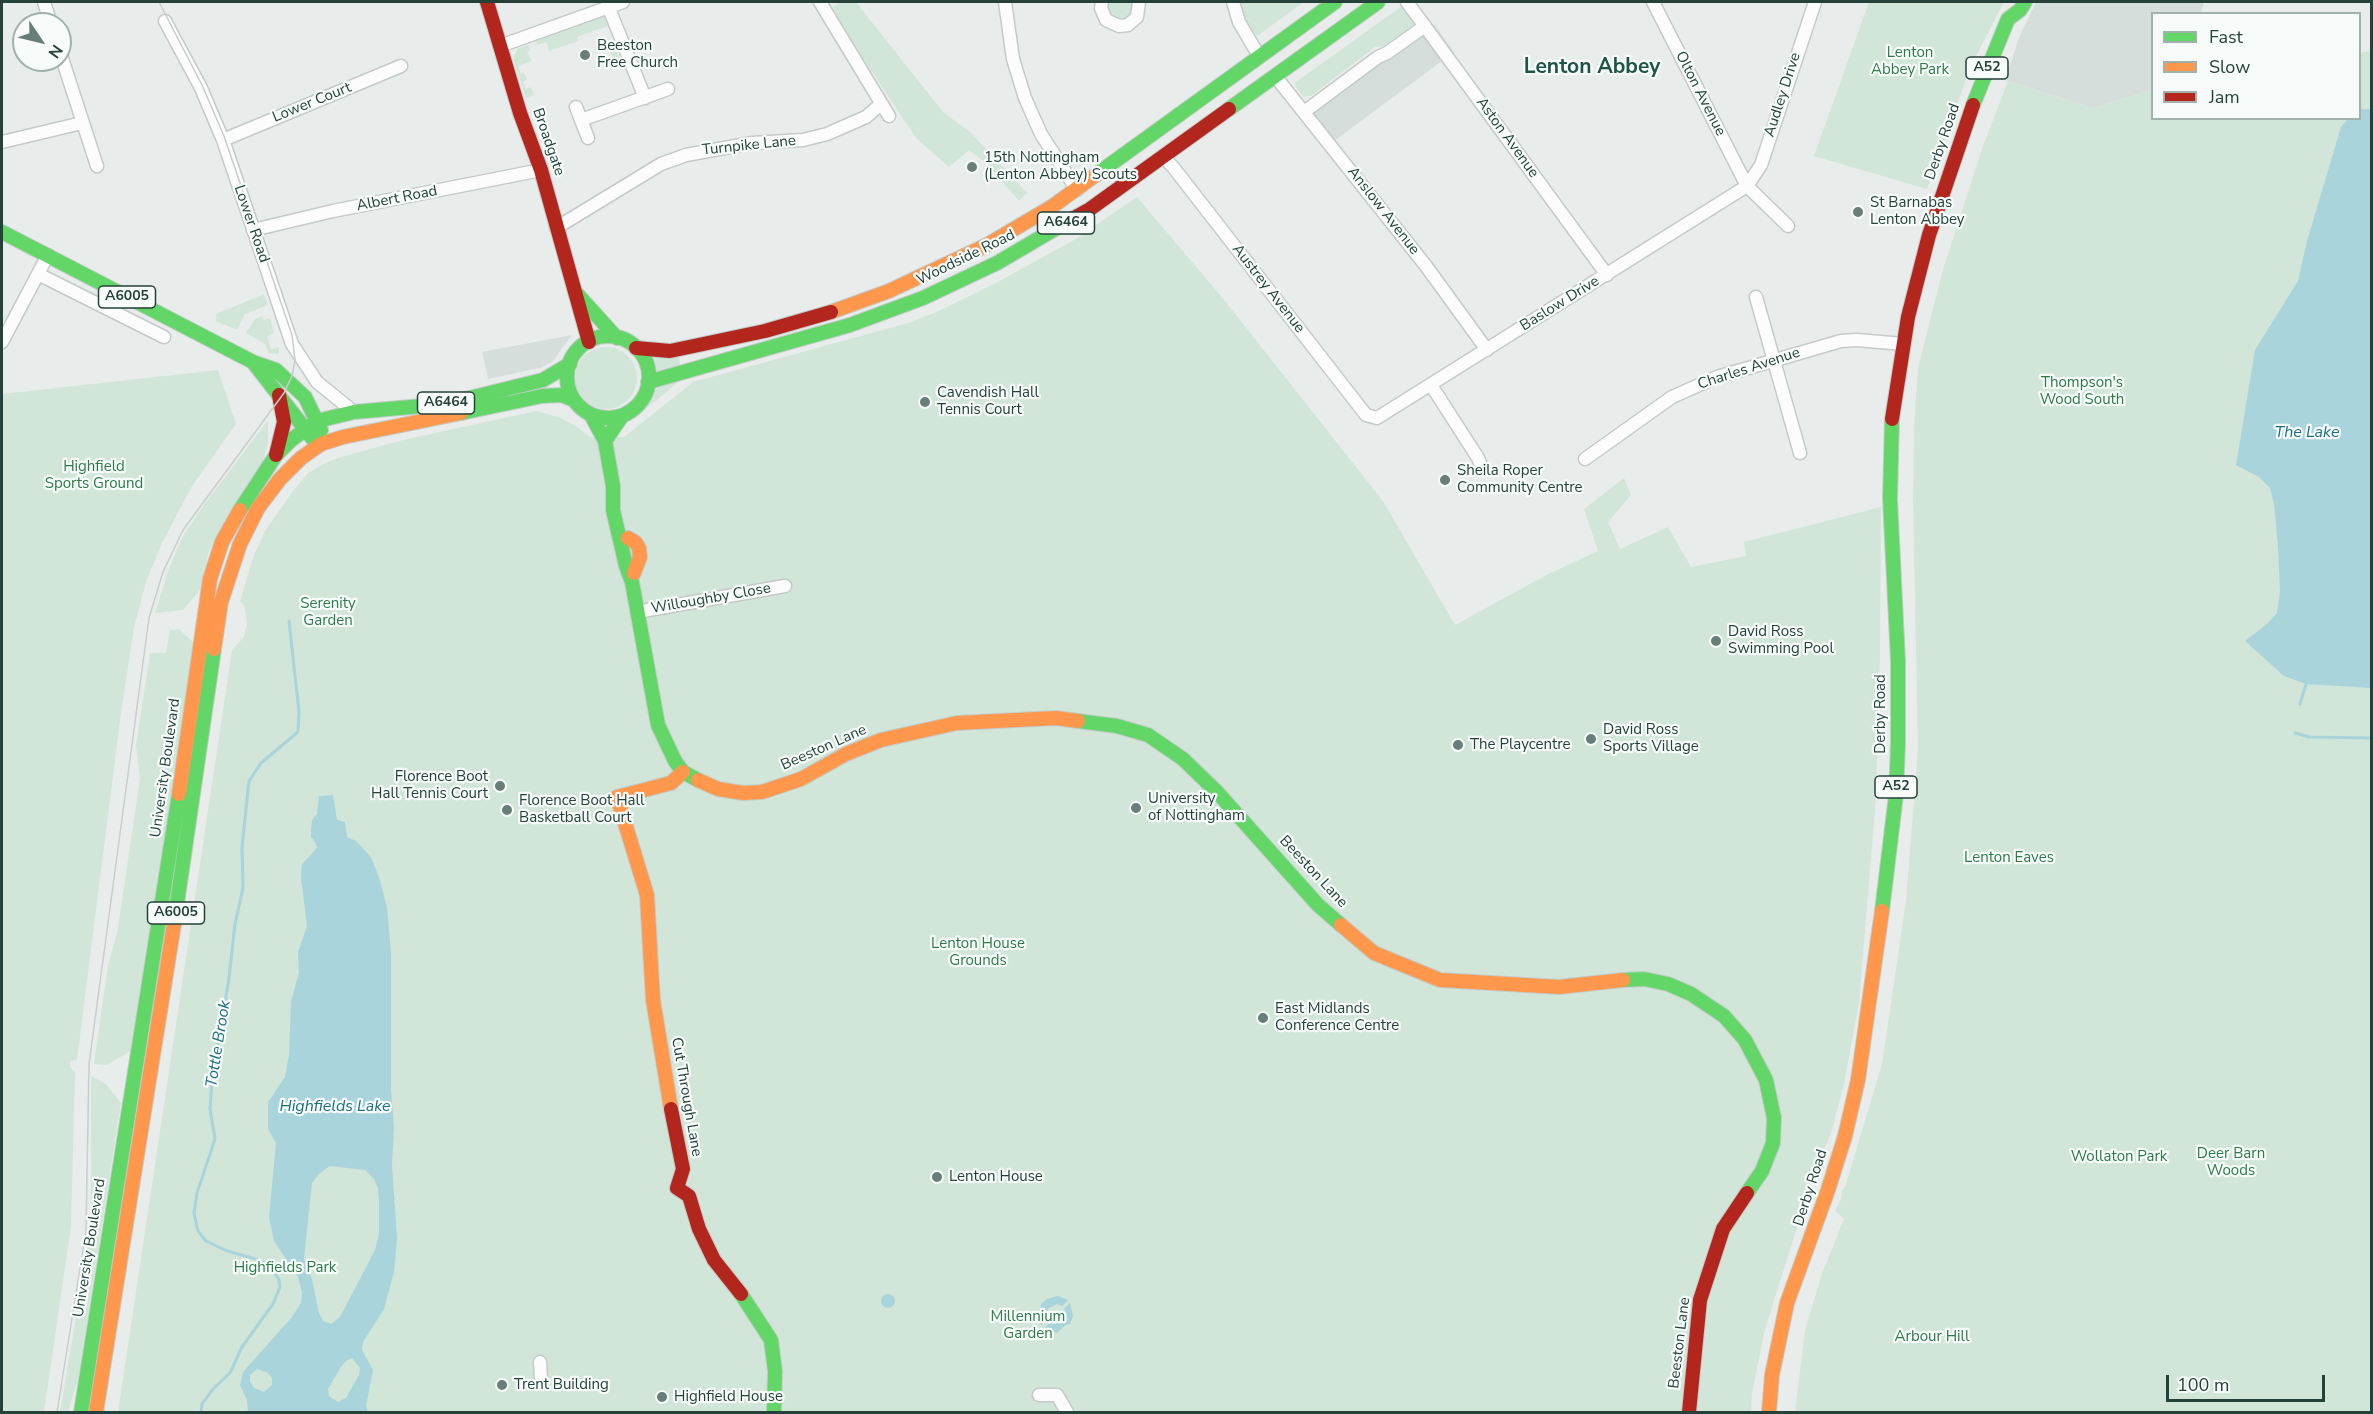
<!DOCTYPE html>
<style>
body{margin:0}
#map{position:relative;width:2373px;height:1414px;overflow:hidden;background:#e8edeb;font-family:"Nunito Sans",sans-serif}
canvas{display:block}
.frame{position:absolute;inset:0;border:3px solid #24423a;pointer-events:none}
.legend{position:absolute;left:2151px;top:12px;width:210px;height:108px;box-sizing:border-box;background:#f7fbf9;border:2px solid #a3b1ad;margin:0;padding:8px 10px;list-style:none;font-size:18px;color:#24423a}
.legend li{display:flex;align-items:center;gap:12px;height:30px}
.legend b{width:30px;border:2px solid #a3b1ad}
.north{position:absolute;left:12px;top:12px;width:60px;height:60px;box-sizing:border-box;background:#f7fbf9;border:2px solid #a3b1ad;border-radius:50%;rotate:125deg;font-size:16px;font-weight:700;line-height:24px;text-align:center;color:#24423a}
.north::after{content:'';display:block;margin:auto;width:21px;height:27px;background:#697e78;clip-path:polygon(50% 0,100% 100%,50% 72%,0 100%)}
.scale{position:absolute;left:2166px;top:1375px;width:159px;height:27px;box-sizing:border-box;border:3px solid #24423a;border-top:0;padding-left:8px;font-size:18px;line-height:21px;white-space:nowrap;color:#24423a;-webkit-text-stroke:4px #f7fbf9;paint-order:stroke}
</style>
<div id="map">
<canvas width="2373" height="1414"></canvas>
<div class="frame"></div>
<ul class="legend">
<li><b style="height:8px;background:#63d668"></b>Fast</li>
<li><b style="height:8px;background:#ff974d"></b>Slow</li>
<li><b style="height:8px;background:#b3261e"></b>Jam</li>
</ul>
<div class="north">N</div>
<div class="scale">100 m</div>
</div>
<script>
const ctx = document.querySelector('canvas').getContext('2d');
ctx.lineJoin = 'round';
function fill(path, color) { ctx.fillStyle = color; ctx.fill(path, 'evenodd'); }
const shape = rows => new Path2D(rows.map(r => 'M' + r).join(''));
function trace(path, color, width, dash) { ctx.strokeStyle = color; ctx.lineWidth = width; ctx.lineCap = dash ? 'butt' : 'round'; ctx.setLineDash(dash || []); ctx.stroke(path); }
function write(font, color, halo, rows, align = 'center') {
  ctx.font = font + ' "Nunito Sans",sans-serif'; ctx.lineWidth = 4.5; ctx.setLineDash([]); ctx.textBaseline = 'middle'; ctx.strokeStyle = halo; ctx.fillStyle = color; for (const [text, x, y, turn = 0] of rows) {
    ctx.save(); ctx.translate(x, y); ctx.rotate((+turn || 0) * Math.PI / 180); ctx.textAlign = isNaN(turn) ? turn : align; if (halo) ctx.strokeText(text, 0, 0); ctx.fillText(text, 0, 0); ctx.restore();
  }
}
const built = shape([
 [2036,2,2204,2,2201,13,2152,14,2152,90,2093,108,2005,80,2020,35],
 [1434,24,1454,52,1326,147,1304,119],
 [572,335,552,362,540,368,488,379,482,352]
]);
const green = shape([
 [841,2,856,2,943,112,970,132,1027,193,1019,201,987,164,969,150,949,167,916,138,830,9],
 [1105,2,1134,2,1132,15,1124,21,1109,18],
 [1241,2,1240,2,1304,2,1257,36,1245,19],
 [1869,2,2004,2,1970,68,1927,189,1814,156],
 [1402,6,1406,7,1416,24,1414,25,1386,46,1375,47,1311,96,1304,97,1301,94,1295,86,1296,82],
 [605,16,608,26,577,37,578,41,549,51,547,42,537,45,536,40],
 [614,43,622,65,615,67,608,46],
 [528,45,530,50,527,52,532,61,518,66,521,74,524,73,527,80,523,82,526,89,531,87,534,95,526,98,513,59,517,49],
 [2371,51,2371,1412,1795,1412,1805,1330,1822,1274,1844,1219,1836,1212,1836,1208,1841,1200,1842,1191,1845,1187,1882,1064,1906,901,1918,749,1913,500,1914,426,1918,368,1944,266,1983,146,2008,81,2093,108,2152,90,2152,118,2360,118,2360,53],
 [1137,197,1225,301,1383,501,1455,625,1548,574,1598,551,1584,509,1624,478,1631,495,1608,522,1620,549,1668,527,1691,567,1746,556,1744,542,1881,507,1880,656,1876,799,1859,1003,1844,1084,1831,1133,1810,1186,1764,1333,1752,1394,1751,1412,118,1412,232,650,244,637,247,625,245,608,240,601,254,555,265,531,293,491,308,473,325,463,341,457,403,440,536,411,561,418,577,427,590,437,624,437,693,382,908,323,934,313,994,284,1074,240],
 [264,294,268,305,245,314,237,330,216,321,216,314],
 [262,316,264,320,270,318,274,333,267,336,271,349,279,347,279,354,269,353,265,344,246,333,255,319],
 '575 378a31 31 0 1 1 62 0a31 31 0 1 1-62 0Z',
 [649,355,679,356,680,366,654,373],
 [218,370,236,424,192,486,162,543,146,582,134,628,121,713,77,1060,70,1061,70,1067,75,1072,71,1227,44,1412,2,1412,2,394],
 [679,381,668,391,645,409,656,389,663,384],
 [268,420,268,443,261,467,237,501,209,551,200,590,183,610,155,613,168,571,182,538,201,509],
 [179,629,195,644,133,1050,106,1065,94,1064,108,965,117,934,140,779,136,745,150,653,166,653,170,630],
 [91,1076,106,1084,121,1103,78,1379,68,1412,60,1412,87,1252,91,1205]
]);
const water = shape([
 [2360,109,2372,109,2371,688,2306,684,2284,676,2245,641,2267,624,2277,613,2280,591,2278,548,2274,504,2270,488,2259,477,2236,465,2255,350,2298,281,2307,241,2341,127,2348,119,2360,118],
 [333,795,337,820,345,822,347,837,356,841,371,857,380,880,387,908,391,952,391,1089,394,1127,392,1165,397,1238,394,1272,384,1309,363,1342,362,1350,373,1370,366,1406,368,1412,248,1412,247,1400,240,1385,243,1372,292,1317,301,1303,302,1293,298,1277,274,1241,269,1217,276,1143,268,1129,268,1102,285,1077,289,1055,291,1001,299,973,298,952,307,926,301,877,302,864,317,848,315,842,311,837,311,831,312,820,317,814,319,796],
 [330,1166,365,1170,374,1179,378,1188,379,1201,379,1234,375,1250,340,1317,331,1324,323,1321,319,1313,312,1279,304,1259,312,1183,319,1174],
 [352,1358,360,1368,359,1375,346,1398,338,1402,329,1396,328,1389,341,1367,346,1361],
 [257,1369,268,1373,272,1378,272,1385,264,1392,254,1388,250,1382,250,1375],
 '881 1301a7 7 0 1 1 14 0a7 7 0 1 1-14 0Z',
 [1058,1296,1068,1300,1062,1306,1057,1304,1049,1308,1046,1312,1047,1320,1041,1325,1038,1317,1041,1304,1047,1299],
 [1070,1303,1073,1316,1070,1324,1066,1325,1057,1333,1044,1328,1050,1323,1055,1324,1063,1321,1066,1313,1064,1309]
]);
const stream = shape([
 [2300,704,2306,684],
 [2295,733,2309,737,2372,738],
 [201,1412,202,1404,213,1389,230,1373,242,1347,273,1304,280,1287,279,1280,271,1266,256,1259,227,1251,206,1241,198,1231,194,1213,197,1193,215,1139,210,1109,212,1081,229,978,235,924,243,888,242,847,249,781,261,763,298,732,299,712,289,621]
]);
const street = shape([
 [44,2,51,24],
 [820,2,889,116],
 [1005,2,1013,59,1025,98,1041,134,1077,190],
 [1102,2,1101,8,1106,20,1119,26,1128,25,1137,17,1139,2],
 [1233,2,1239,22,1259,56],
 [1407,2,1607,275],
 [1653,2,1747,186,1788,226],
 [608,6,645,98],
 [165,21,201,88,223,140,292,344,317,382,354,412],
 [500,46,623,2],
 [60,52,97,166],
 [1275,76,1426,266,1487,350],
 [576,107,588,138],
 [1304,112,1378,57,1387,53,1425,26],
 [581,120,668,89],
 [223,140,401,66],
 [2,142,82,123],
 [1164,158,1173,167,1366,415,1377,418,1747,186,1761,165,1815,2],
 [556,228,661,164,686,155,752,143,803,140,827,134,866,117,881,104],
 [253,230,333,211,541,170],
 [38,274,164,337],
 [1756,297,1800,453],
 [2,342,48,255],
 [1431,385,1478,458,1482,468],
 [1585,459,1672,397,1717,377,1841,341,1857,340,1903,344],
 [637,612,785,586],
 [540,1362,541,1378],
 [1039,1395,1057,1395,1067,1412]
]);
const fast = shape([
 [1973,105,2008,19,2020,10,2025,2],
 [1229,109,1378,2],
 [1097,174,1335,2],
 [2,232,253,362,276,370,305,397,321,430],
 [578,295,617,338],
 '567 377a41 41 0 1 1 82 0a41 41 0 1 1-82 0Z',
 [253,362,312,438],
 [648,382,850,325,923,298,997,263,1072,219],
 [461,413,542,396,561,395,574,400],
 [591,415,605,441,613,486,613,510,626,566,632,582,658,725,675,761,683,772,698,780],
 [605,441,622,416],
 [240,510,276,455,291,440,317,421,354,412,445,404,543,380,570,364],
 [1078,721,1117,726,1148,735,1183,759,1217,792,1318,905,1341,925],
 [1882,911,1896,795,1898,743,1898,661,1890,499,1892,419],
 [174,924,214,649],
 [1623,980,1644,979,1668,984,1691,994,1724,1016,1745,1040,1766,1080,1774,1118,1773,1143,1762,1171,1747,1193],
 [741,1294,771,1340,775,1371,774,1412],
 [81,1412,179,794]
]);
const slow = shape([
 [831,312,889,291,987,245,1053,206,1097,174],
 [628,538,636,543,639,548,640,557,634,573],
 [214,649,221,602,240,544,258,508,280,479,301,458,321,444,343,437,461,413],
 [698,780,718,789,743,793,762,792,801,779,846,754,881,740,957,723,1056,718,1078,721],
 [179,794,210,579,222,542,240,510],
 [1341,925,1374,953,1440,980,1559,987,1623,980],
 [671,1109,653,1000,647,895,617,797,671,783,683,772],
 [96,1412,174,924],
 [1769,1412,1772,1375,1787,1303,1828,1190,1845,1136,1858,1080,1882,911]
]);
const jam = shape([
 [487,2,520,113,541,170,589,342],
 [1072,219,1090,209,1229,109],
 [636,348,670,351,765,331,831,312],
 [1892,419,1908,317,1929,235,1973,105],
 [276,455,284,422,279,395],
 [671,1109,683,1169,677,1188,689,1196,699,1229,714,1260,741,1294],
 [1689,1412,1700,1300,1723,1229,1747,1193]
]);
const tram = shape([
 [57,1412,86,1231,89,1064,149,618,163,572,183,530,284,393,292,376,295,360,292,335,224,136,202,85,159,2]
]);
const markers = [
 [585,55,6,"#697e78"],
 [972,167,6,"#697e78"],
 [1858,212,6,"#697e78"],
 [925,402,6,"#697e78"],
 [1445,480,6,"#697e78"],
 [1716,641,6,"#697e78"],
 [1591,739,6,"#697e78"],
 [1458,745,6,"#697e78"],
 [500,786,6,"#697e78"],
 [1136,808,6,"#697e78"],
 [507,810,6,"#697e78"],
 [1263,1018,6,"#697e78"],
 [937,1177,6,"#697e78"],
 [502,1385,6,"#697e78"],
 [662,1397,6,"#697e78"]
];
const shields = [
 [1987,68,42],
 [1066,223,57],
 [127,297,57],
 [446,403,57],
 [1896,787,42],
 [176,913,57]
];
const shieldNames = [
 ["A52",1987,68],
 ["A6464",1066,223],
 ["A6005",127,297],
 ["A6464",446,403],
 ["A52",1896,787],
 ["A6005",176,913]
];
const poiNames = [
 ["Beeston",597,46],
 ["Free Church",597,63],
 ["15th Nottingham",984,158],
 ["(Lenton Abbey) Scouts",984,175],
 ["St Barnabas",1870,203],
 ["Lenton Abbey",1870,220],
 ["Cavendish Hall",937,393],
 ["Tennis Court",937,410],
 ["Sheila Roper",1457,471],
 ["Community Centre",1457,488],
 ["David Ross",1728,632],
 ["Swimming Pool",1728,649],
 ["David Ross",1603,730],
 ["Sports Village",1603,747],
 ["The Playcentre",1470,745],
 ["Florence Boot",488,777,"right"],
 ["Hall Tennis Court",488,794,"right"],
 ["University",1148,799],
 ["of Nottingham",1148,816],
 ["Florence Boot Hall",519,801],
 ["Basketball Court",519,818],
 ["East Midlands",1275,1009],
 ["Conference Centre",1275,1026],
 ["Lenton House",949,1177],
 ["Trent Building",514,1385],
 ["Highfield House",674,1397]
];
const parkNames = [
 ["Lenton",1910,53],
 ["Abbey Park",1910,70],
 ["Thompson's",2082,383],
 ["Wood South",2082,400],
 ["Highfield",94,467],
 ["Sports Ground",94,484],
 ["Serenity",328,604],
 ["Garden",328,621],
 ["Lenton Eaves",2009,858],
 ["Lenton House",978,944],
 ["Grounds",978,961],
 ["Deer Barn",2231,1154],
 ["Woods",2231,1171],
 ["Wollaton Park",2119,1157],
 ["Highfields Park",285,1268],
 ["Millennium",1028,1317],
 ["Garden",1028,1334],
 ["Arbour Hill",1932,1337]
];
const streetNames = [
 ["Olton Avenue",1700,94,63],
 ["Audley Drive",1783,95,-72],
 ["Lower Court",312,103,-22],
 ["Aston Avenue",1507,138,54],
 ["Broadgate",548,142,71],
 ["Derby Road",1943,142,-71],
 ["Turnpike Lane",749,146,-6],
 ["Albert Road",397,199,-11],
 ["Anslow Avenue",1383,211,52],
 ["Lower Road",251,224,71],
 ["Woodside Road",966,258,-26],
 ["Austrey Avenue",1268,289,52],
 ["Baslow Drive",1560,304,-32],
 ["Charles Avenue",1749,369,-18],
 ["Willoughby Close",711,599,-10],
 ["Derby Road",1881,714,-90],
 ["Beeston Lane",824,748,-24],
 ["University Boulevard",166,768,-82],
 ["Beeston Lane",1313,872,47],
 ["Cut Through Lane",686,1097,80],
 ["Derby Road",1811,1188,-72],
 ["University Boulevard",90,1248,-81],
 ["Beeston Lane",1680,1343,-83]
];
const waterNames = [
 ["The Lake",2307,433],
 ["Tottle Brook",219,1044,-81],
 ["Highfields Lake",335,1107]
];
const districtNames = [
 ["Lenton Abbey",1592,68]
];
fill(built, '#d6dedb');
fill(green, '#d1e6d8');
fill(water, '#a9d4db');
trace(stream, '#a9d4db', 3);
trace(street, '#c5cac8', 15);
trace(fast, '#c3cbc8', 16);
trace(slow, '#c3cbc8', 16);
trace(jam, '#c3cbc8', 16);
trace(street, '#fcfcfc', 12);
trace(fast, '#63d668', 14);
trace(slow, '#ff974d', 14);
trace(jam, '#b3261e', 14);
trace(tram, '#c9cdcc', 1.5);
for (const [x, y, r, color] of markers) { const dot = new Path2D(); dot.arc(x, y, r, 0, 2 * Math.PI); ctx.fillStyle = color; ctx.fill(dot); trace(dot, '#f7fbf9', 2); }
for (const [x, y, w] of shields) { const box = new Path2D(); box.roundRect(x - w / 2, y - 11, w, 22, 4.5); ctx.fillStyle = '#f7fbf9'; ctx.fill(box); trace(box, '#24423a', 1.5); }
write('bold 14px', '#24423a', null, shieldNames);
write('15px', '#24423a', '#f7fbf9', poiNames, 'left');
write('15px', '#2d7a4b', '#f7fbf9', parkNames);
write('15px', '#24423a', '#f7fbf9', streetNames);
write('italic 16px', '#1c6f80', '#f7fbf9', waterNames);
write('bold 21px', '#1f5548', '#f7fbf9', districtNames);
</script>
